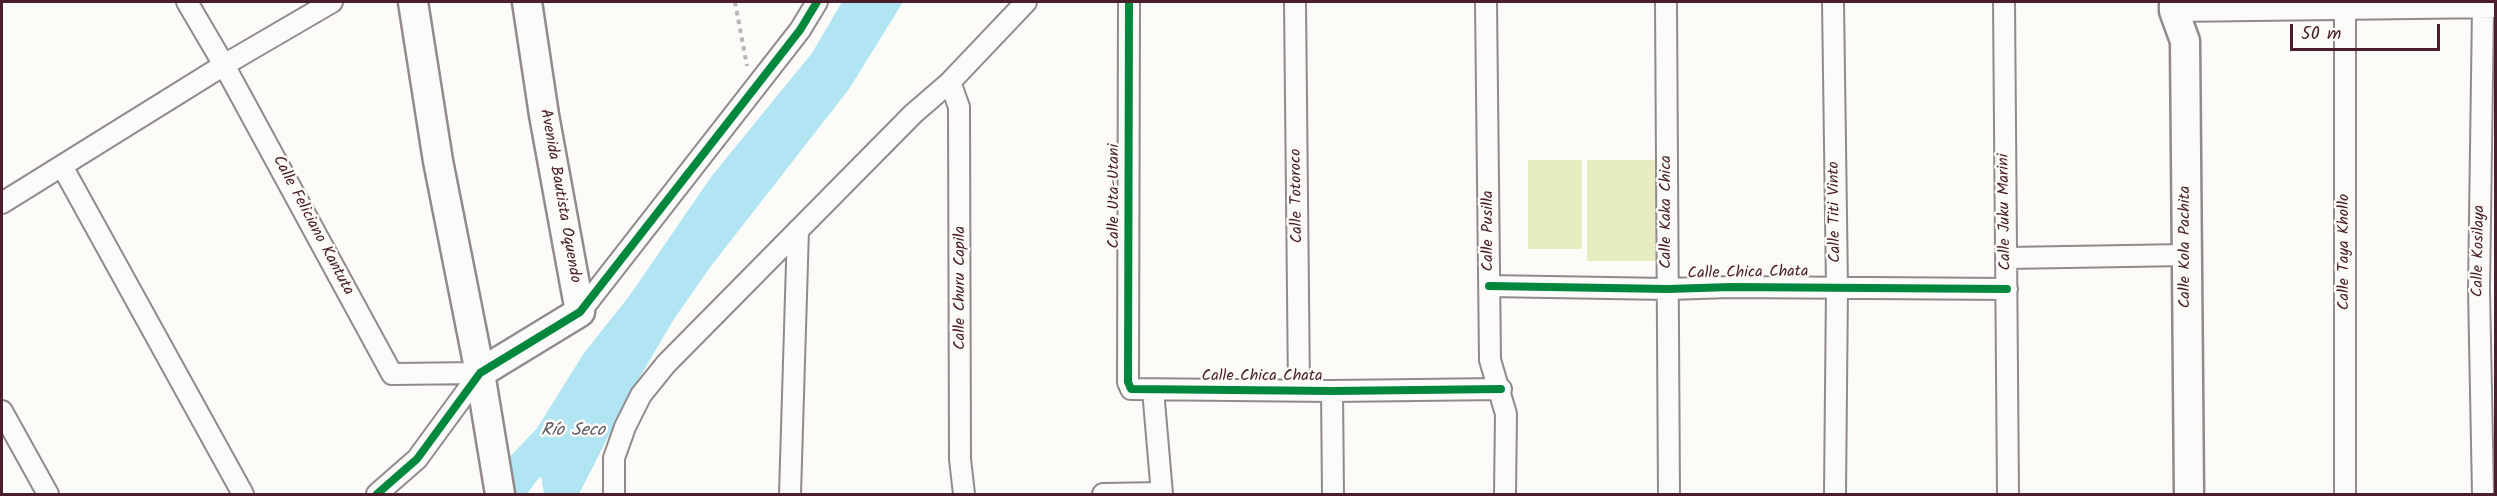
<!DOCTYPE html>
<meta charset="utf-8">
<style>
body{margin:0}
#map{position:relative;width:2497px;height:496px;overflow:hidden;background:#fcfbf8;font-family:Kalam,sans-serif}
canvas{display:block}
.frame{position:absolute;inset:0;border:3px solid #4a1f2b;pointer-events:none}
.scale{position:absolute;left:2290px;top:24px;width:150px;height:27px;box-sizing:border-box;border:3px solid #4a1f2b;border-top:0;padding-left:8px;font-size:18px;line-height:21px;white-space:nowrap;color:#4a1f2b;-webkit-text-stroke:4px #fdfcf7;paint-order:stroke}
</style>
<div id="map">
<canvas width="2497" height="496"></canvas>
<div class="frame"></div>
<div class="scale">50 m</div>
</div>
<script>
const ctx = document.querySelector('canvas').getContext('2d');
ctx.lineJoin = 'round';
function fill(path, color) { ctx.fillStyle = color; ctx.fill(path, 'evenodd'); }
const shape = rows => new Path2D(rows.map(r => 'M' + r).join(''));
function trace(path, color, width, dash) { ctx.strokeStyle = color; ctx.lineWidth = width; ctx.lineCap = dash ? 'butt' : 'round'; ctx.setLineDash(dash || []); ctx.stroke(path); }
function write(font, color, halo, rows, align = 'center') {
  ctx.font = font + ' Kalam,sans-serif'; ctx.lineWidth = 5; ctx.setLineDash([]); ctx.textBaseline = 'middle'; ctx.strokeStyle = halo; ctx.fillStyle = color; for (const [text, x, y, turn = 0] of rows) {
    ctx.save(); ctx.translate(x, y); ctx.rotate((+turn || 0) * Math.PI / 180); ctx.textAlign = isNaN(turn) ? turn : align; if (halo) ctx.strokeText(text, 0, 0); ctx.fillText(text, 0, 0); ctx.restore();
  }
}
const green = shape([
 [1528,160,1582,160,1582,249,1528,249],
 [1587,160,1674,160,1674,261,1587,261]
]);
const water = shape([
 [842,2,903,2,849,89,711,266,674,319,631,392,579,494,544,494,534,433,584,353,630,295,711,177,812,53]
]);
const river = shape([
 [505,494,522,470,570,420]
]);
const path = shape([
 [735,2,747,66]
]);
const street = shape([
 [187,2,224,65,392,374,480,373],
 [1129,2,1128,382,1131,389,1332,391,1501,389],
 [1295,2,1299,390],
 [1486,2,1490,360,1506,414,1505,494],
 [1666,2,1669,494],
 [1833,2,1837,287,1835,494],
 [2004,2,2008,494],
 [2345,9,2345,494],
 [2174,11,2495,7],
 [950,82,959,107,960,459,964,494],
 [62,166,243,494],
 [2,203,224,65,332,2],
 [2007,258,2186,255],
 [1489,286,1668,289,1731,287,2007,289],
 [580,312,800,30,817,2],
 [1153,390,1162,494],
 [1332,391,1333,494],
 [2,411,48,494],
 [377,494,417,459,480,373],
 [614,494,614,458,625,427,641,395,666,364,913,114,950,82,1026,2],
 [790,494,798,230],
 [1103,494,1162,493],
 [2483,494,2479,289,2483,8]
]);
const secondary = shape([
 [413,2,438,161,480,373,500,494],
 [2174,2,2174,11,2185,41,2189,494],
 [480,373,580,312,544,115,527,2]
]);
const cycleway = shape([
 [1129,2,1128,382,1131,389,1332,391,1501,389],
 [1489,286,1668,289,1731,287,2007,289],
 [377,494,417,459,480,373,580,312,800,30,817,2]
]);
const streetNames = [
 ["Avenida Bautista Oquendo",559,196,80],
 ["Calle Uta-Utani",1115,196,-90],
 ["Calle Totoroco",1298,196,-91],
 ["Calle Kaka Chica",1667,212,-90],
 ["Calle Titi Vinto",1836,212,-91],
 ["Calle Juku Marini",2006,212,-91],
 ["Calle Feliciano Kantuta",312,226,62],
 ["Calle Pusilla",1489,231,-90],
 ["Calle Kola Pachita",2186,247,-90],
 ["Calle Kosilaya",2480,251,-89],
 ["Calle Taya Khollo",2345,252,-90],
 ["Calle Chica Chata",1748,274,-1],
 ["Calle Churu Capila",961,288,-90],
 ["Calle Chica Chata",1262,377]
];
const waterNames = [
 ["Río Seco",573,432]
];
fill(green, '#e7edc1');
fill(water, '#b1e5f4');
trace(river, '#b1e5f4', 36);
trace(street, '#928a8b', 24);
trace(secondary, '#928a8b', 33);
trace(path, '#bbb6b6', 4, [4.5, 4.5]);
trace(street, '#fbfbf9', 20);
trace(secondary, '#fbfbf9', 28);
trace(cycleway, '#00873e', 8);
write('16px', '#4a1f2b', '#fdfcf7', streetNames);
write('italic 18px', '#5f5867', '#fdfcf7', waterNames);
</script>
